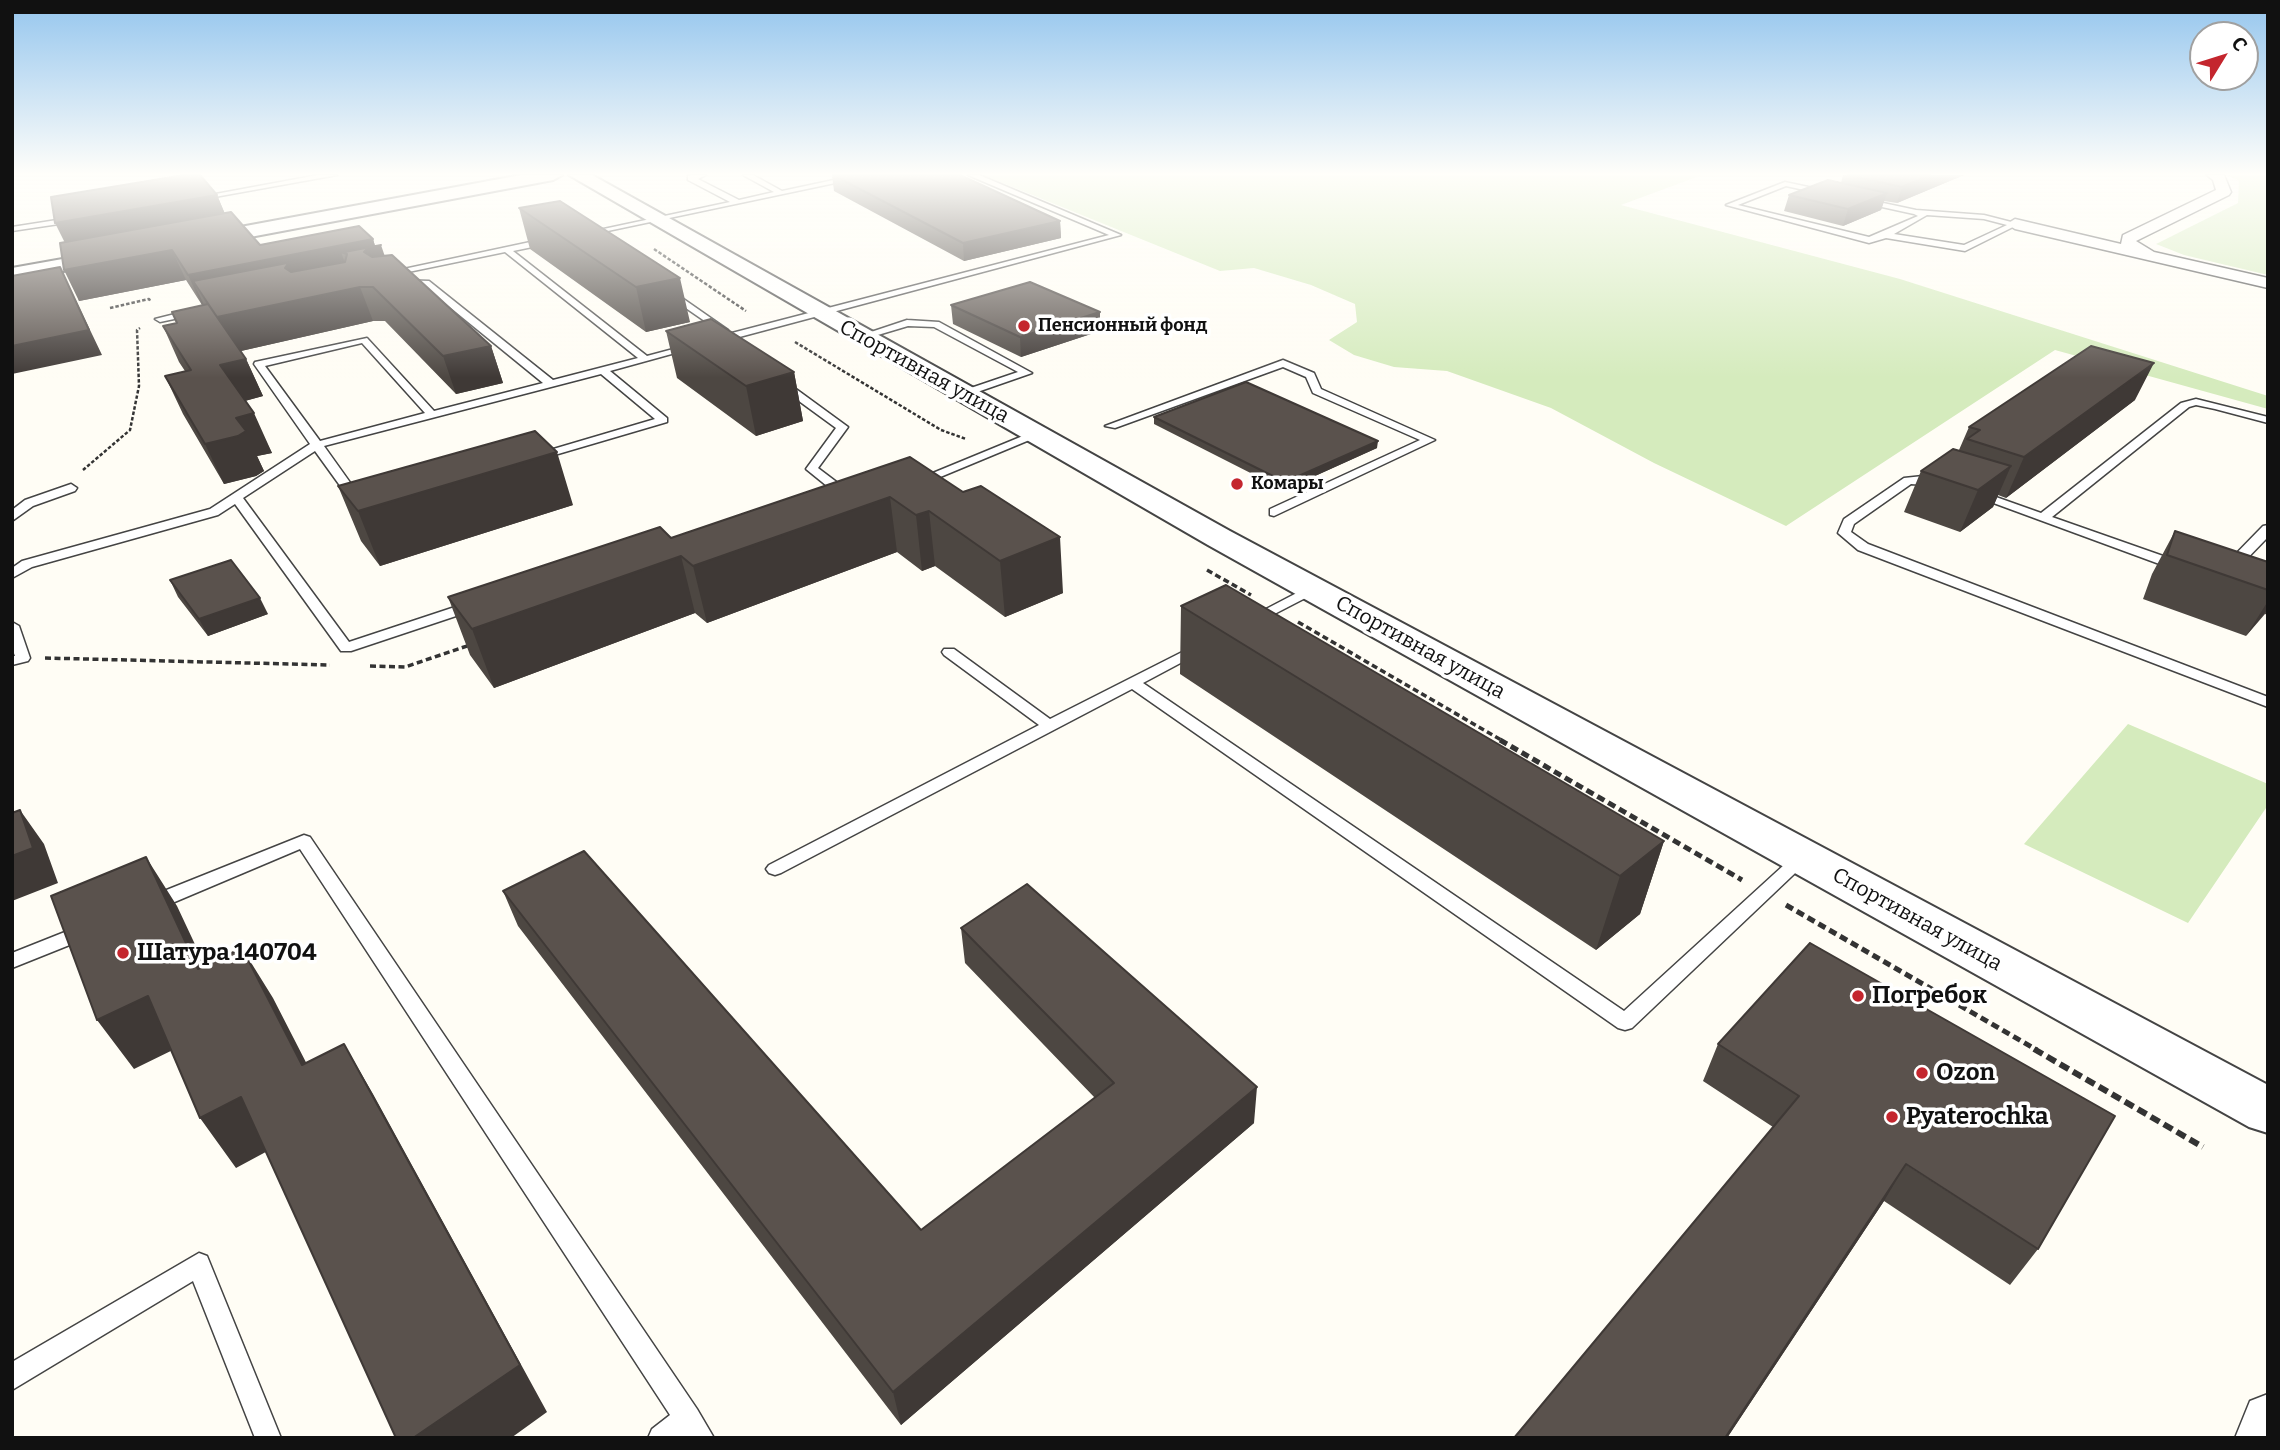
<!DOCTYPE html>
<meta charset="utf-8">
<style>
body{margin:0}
#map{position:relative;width:2280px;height:1450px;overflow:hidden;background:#fffdf5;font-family:Bitter,serif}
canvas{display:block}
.frame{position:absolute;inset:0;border:14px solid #111;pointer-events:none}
.north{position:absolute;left:2189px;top:21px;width:70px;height:70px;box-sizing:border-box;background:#fff;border:2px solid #a0a0a0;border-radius:50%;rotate:52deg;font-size:19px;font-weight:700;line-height:28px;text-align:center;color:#111}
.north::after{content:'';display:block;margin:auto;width:24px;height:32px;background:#c4262e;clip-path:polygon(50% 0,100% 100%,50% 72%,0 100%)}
</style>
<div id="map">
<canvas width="2280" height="1450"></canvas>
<div class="frame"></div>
<div class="north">С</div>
</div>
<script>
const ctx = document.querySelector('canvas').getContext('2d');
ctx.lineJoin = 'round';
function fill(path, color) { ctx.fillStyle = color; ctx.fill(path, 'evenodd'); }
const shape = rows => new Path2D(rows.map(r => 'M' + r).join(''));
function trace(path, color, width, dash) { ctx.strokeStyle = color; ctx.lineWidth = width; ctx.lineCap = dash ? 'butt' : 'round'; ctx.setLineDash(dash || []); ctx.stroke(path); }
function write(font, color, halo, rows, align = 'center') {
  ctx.font = font + ' Bitter,serif'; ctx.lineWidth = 7; ctx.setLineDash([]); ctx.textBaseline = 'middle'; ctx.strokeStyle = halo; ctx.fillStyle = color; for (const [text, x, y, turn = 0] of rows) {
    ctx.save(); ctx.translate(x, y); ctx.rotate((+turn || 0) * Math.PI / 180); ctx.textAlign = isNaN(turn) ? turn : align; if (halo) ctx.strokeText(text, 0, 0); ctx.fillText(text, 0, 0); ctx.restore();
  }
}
const green = shape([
 [983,175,1702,175,1621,205,1900,279,2268,396,2268,409,2055,350,1786,526,1654,463,1551,408,1447,371,1394,367,1354,355,1329,340,1357,322,1355,304,1311,285,1254,268,1220,271],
 [2228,175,2268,175,2268,275,2184,255,2156,244,2238,203,2239,181],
 [2128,724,2268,784,2268,805,2188,923,2024,844]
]);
const pathFar3 = shape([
 [654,249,746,311],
 [110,308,149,299,151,302],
 [795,342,941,430,966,439],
 [83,470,130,430,139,386,137,330,140,328]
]);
const pathFar2 = shape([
 [1207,570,1251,595],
 [1298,622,1503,741],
 [45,658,330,665],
 [370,666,405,667,470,645]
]);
const pathFar1 = shape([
 [1500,740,1742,880],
 [1786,905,2037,1050]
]);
const path = shape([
 [2034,1049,2203,1147]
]);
const service = shape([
 [318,175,337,175,198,200,194,198,318,175],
 [692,175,706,175,698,179,739,200,774,192,743,175,753,175,782,191,857,175,873,175,584,236,580,234,730,202,688,180,688,176,692,175],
 [968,175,979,175,1121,235,717,343,714,342,714,338,725,335,664,293,672,291,728,330,728,334,1109,235,968,175],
 [1785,182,1916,210,1984,215,2019,224,1965,251,1886,238,1869,243,1726,205,1785,182],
 [1786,186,1914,214,1918,216,1869,237,1738,205,1786,186],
 [1927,215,1984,219,2007,225,1964,245,1894,234,1927,215],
 [76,217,79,221,12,231,12,227,76,217],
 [549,238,552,239,552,243,513,251,647,356,692,344,697,347,610,371,667,418,667,422,541,459,533,459,533,455,655,419,601,374,324,446,364,502,362,505,354,505,315,451,243,498,349,642,467,603,477,603,479,606,477,609,351,651,341,651,235,504,218,515,32,567,12,578,12,568,22,561,210,509,310,444,254,364,255,362,367,338,434,411,543,383,424,286,403,285,400,284,400,280,429,281,553,380,638,358,505,252,389,276,385,273,549,238],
 [362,343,425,413,320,441,265,366,362,343],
 [195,309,200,312,198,314,160,322,155,319,195,309],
 [907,320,939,322,1032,373,963,397,958,394,959,392,1018,372,934,327,908,326,861,340,856,337,907,320],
 [1283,360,1314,373,1321,389,1435,440,1274,516,1270,515,1270,509,1420,440,1313,393,1306,377,1283,367,1115,428,1105,426,1283,360],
 [777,381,785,381,848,427,818,468,851,493,851,499,843,499,806,469,836,428,777,385,777,381],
 [2196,399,2268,417,2268,423,2215,409,2196,405,2189,407,2052,517,2183,563,2183,569,2173,569,1969,494,1971,491,1979,491,2041,513,2181,403,2196,399],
 [1035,431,1039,432,1039,436,921,485,917,486,911,482,1035,431],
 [1923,476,1941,479,1943,482,1937,486,1911,484,1854,524,1851,532,1868,544,2268,697,2268,707,1858,550,1838,533,1844,519,1904,478,1923,476],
 [71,484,77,488,75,491,33,506,12,521,12,510,25,500,71,484],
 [2268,525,2268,537,2234,572,2224,572,2224,566,2263,526,2268,525],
 [1312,585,1317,586,1319,589,1317,592,1257,623,1252,624,1245,620,1312,585],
 [12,622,19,626,30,658,28,661,12,665,12,656,15,656,12,648,12,622],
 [1198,644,1205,648,1203,651,1143,683,1624,1011,1796,854,1808,854,1811,858,1632,1028,1625,1030,1618,1028,1132,689,781,873,775,875,769,873,766,869,769,865,1039,725,944,655,942,652,944,649,954,649,1050,719,1198,644],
 [304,835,310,837,697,1409,714,1438,648,1438,652,1429,670,1415,300,849,158,909,151,911,144,909,142,904,144,899,304,835],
 [85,924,92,926,94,931,92,936,12,968,12,953,85,924],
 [199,1253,207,1256,281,1438,255,1438,193,1281,12,1390,12,1362,199,1253]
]);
const minor = shape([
 [2207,175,2224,175,2231,192,2229,195,2136,241,2154,252,2268,278,2268,288,2015,229,2007,224,2015,219,2121,244,2123,235,2216,190,2213,180,2207,175],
 [2268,1394,2268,1438,2235,1438,2250,1401,2268,1394]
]);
const tertiary = shape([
 [521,175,562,175,553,180,197,247,190,245,187,241,190,237,197,235,521,175],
 [569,175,592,175,1230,531,2268,1085,2268,1133,2249,1127,1208,545,569,175],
 [113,250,120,252,123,256,120,260,12,281,12,268,113,250]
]);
const wall = shape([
 [832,175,960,175,1060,221,1061,238,964,261,834,191],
 [1843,175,1964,175,1897,203,1884,201,1881,210,1843,226,1784,211,1789,195,1841,183],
 [217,195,225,214,260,245,373,239,375,246,385,256,491,346,503,383,456,394,385,321,373,321,241,351,246,359,263,396,245,401,272,453,257,456,264,471,256,476,224,484,183,414,165,376,185,371,179,362,163,326,177,323,202,305,186,280,79,301,65,242],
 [519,208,690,322,646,332,530,249],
 [951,305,1100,312,1100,331,1021,357,953,324],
 [666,331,794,372,803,421,756,436,677,378],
 [2135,400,2006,498,1998,495,1993,507,1960,532,1904,512,1921,471,1959,450,1969,427],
 [1154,417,1377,448,1284,490,1154,424],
 [910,457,1063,593,1005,617,935,566,922,571,897,552,707,623,695,613,494,688,470,655,448,597,671,538],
 [338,486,573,505,380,566,361,541],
 [2175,531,2268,562,2268,615,2265,614,2246,636,2143,599,2152,574],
 [170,580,268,614,208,636,178,597],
 [1181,606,1664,841,1640,914,1596,950,1180,674],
 [503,891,921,1230,1095,1098,965,963,961,928,1254,1123,901,1425,518,926],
 [1718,1044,2038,1249,2010,1285,1884,1201,1727,1438,1514,1438,1773,1127,1703,1081]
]);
const shadedWall = shape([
 [1930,175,1964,175,1897,203,1902,187],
 [1887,193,1881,210,1843,226,1848,209],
 [217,195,230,226,71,255,55,223],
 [1060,221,1061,238,964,261,963,243],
 [373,239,375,246,381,245,392,277,341,252,353,285,360,287,373,321,232,353,217,317,193,281,204,305,202,305,188,275],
 [172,250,186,280,79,301,64,270],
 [60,267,102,355,12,374,12,346],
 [680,278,690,322,646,332,636,287],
 [1100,312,1100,331,1021,357,1020,337],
 [491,346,503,383,456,394,443,356],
 [246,359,263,396,237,403,220,365],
 [2154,363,2135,400,2006,498,2024,457],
 [794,372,803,421,756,436,746,386],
 [254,413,272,453,257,456,264,471,256,476,224,484,205,444,236,418],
 [1378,441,1377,448,1284,490,1285,482],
 [557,452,573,505,380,566,358,511],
 [2011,466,1993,507,1960,532,1978,490],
 [890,497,897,552,707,623,693,566],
 [929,511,935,566,922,571,916,515],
 [1060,537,1063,593,1005,617,1000,561],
 [681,556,695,613,494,688,472,629],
 [260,598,268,614,208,636,199,619],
 [2268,601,2268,609,2246,636],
 [20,810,44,844,58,883,12,901,12,856],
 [1664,841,1640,914,1596,950,1620,876],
 [146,857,177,906,230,1019,198,969],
 [242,948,273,998,333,1115,302,1065],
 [148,996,183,1045,134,1069,97,1020],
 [344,1044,373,1094,547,1412,511,1438,413,1438],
 [1257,1087,1254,1123,901,1425,893,1392],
 [241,1097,275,1147,236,1168,200,1118],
 [1906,1164,1884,1201,1727,1438,1725,1438]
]);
const building = shape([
 [184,175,200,175,217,195,55,223,51,197,184,175],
 [833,175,960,175,1060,221,963,243,833,175],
 [1848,175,1930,175,1902,187,1848,175],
 [1828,180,1887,193,1848,209,1789,195,1828,180],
 [560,201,680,278,636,287,519,208,560,201],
 [231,212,260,245,359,226,373,239,188,275,172,250,64,270,60,243,231,212],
 [381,245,368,248,364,252,372,257,392,255,491,346,443,356,373,287,360,287,217,317,193,281,381,245],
 [341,252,347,254,345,262,291,272,285,268,287,265,341,252],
 [60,267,89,330,12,346,12,276,60,267],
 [1030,282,1100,312,1020,337,951,305,1030,282],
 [208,304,246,359,220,365,254,413,236,418,246,431,238,436,205,444,165,376,191,370,163,326,177,323,172,312,208,304],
 [711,319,794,372,746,386,666,331,711,319],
 [2091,346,2154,363,2024,457,1967,439,1980,430,1969,427,2091,346],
 [1246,382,1378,441,1285,482,1154,417,1246,382],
 [535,431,557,452,358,511,338,486,535,431],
 [1953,449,2011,466,1978,490,1921,471,1953,449],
 [910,457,963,492,981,486,1060,537,1000,561,929,511,916,515,890,497,693,566,681,556,472,629,448,597,660,527,671,538,910,457],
 [2175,531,2268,562,2268,590,2167,555,2175,531],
 [231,560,260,598,199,619,170,580,231,560],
 [1226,585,1664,841,1620,876,1181,606,1226,585],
 [20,810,33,848,12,856,12,813,20,810],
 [584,851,921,1230,1114,1083,961,928,1027,884,1257,1087,893,1392,503,891,584,851],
 [146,857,198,969,242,948,302,1065,344,1044,520,1365,413,1438,396,1438,241,1097,200,1118,148,996,97,1020,51,896,146,857],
 [1810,943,2115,1116,2038,1249,1906,1164,1725,1438,1514,1438,1799,1096,1718,1044,1810,943]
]);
const markers = [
 [1024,326,7,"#c4262e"],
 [1237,484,7,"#c4262e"],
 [123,953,7,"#c4262e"],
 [1858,996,7,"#c4262e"],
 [1922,1073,7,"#c4262e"],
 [1892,1117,7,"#c4262e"]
];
const farPoinames = [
 ["Пенсионный фонд",1038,326],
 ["Комары",1251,484]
];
const streetNames = [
 ["Спортивная улица",924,372,29],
 ["Спортивная улица",1420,648,29],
 ["Спортивная улица",1917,920,29]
];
const nearPoinames = [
 ["Шатура 140704",137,953],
 ["Погребок",1872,996],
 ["Ozon",1936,1073],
 ["Pyaterochka",1906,1117]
];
fill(green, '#d5ebbd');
trace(service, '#444', 3);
trace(minor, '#444', 3);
trace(tertiary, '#444', 4);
trace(pathFar3, '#333', 2.5, [3.5, 2]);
trace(pathFar2, '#333', 3.5, [6, 3.5]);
trace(pathFar1, '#333', 5, [8, 4.5]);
trace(path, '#333', 6, [10, 5]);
fill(service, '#fff');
fill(minor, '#fff');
fill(tertiary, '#fff');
fill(wall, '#4d4742');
fill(shadedWall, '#3f3936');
fill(building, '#5a524d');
trace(building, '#3f3936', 2);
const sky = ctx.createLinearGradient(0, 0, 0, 378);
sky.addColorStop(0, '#95c6ee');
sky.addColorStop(0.46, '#fffefa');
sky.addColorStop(1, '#fffefa00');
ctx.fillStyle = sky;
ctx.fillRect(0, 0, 2280, 378);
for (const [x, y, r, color] of markers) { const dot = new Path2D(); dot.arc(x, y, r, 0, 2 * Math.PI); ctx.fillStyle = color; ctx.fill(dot); trace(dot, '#fff', 2.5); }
write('bold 18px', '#111', '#fff', farPoinames, 'left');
write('21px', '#111', '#fff', streetNames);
write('bold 24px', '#111', '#fff', nearPoinames, 'left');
</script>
